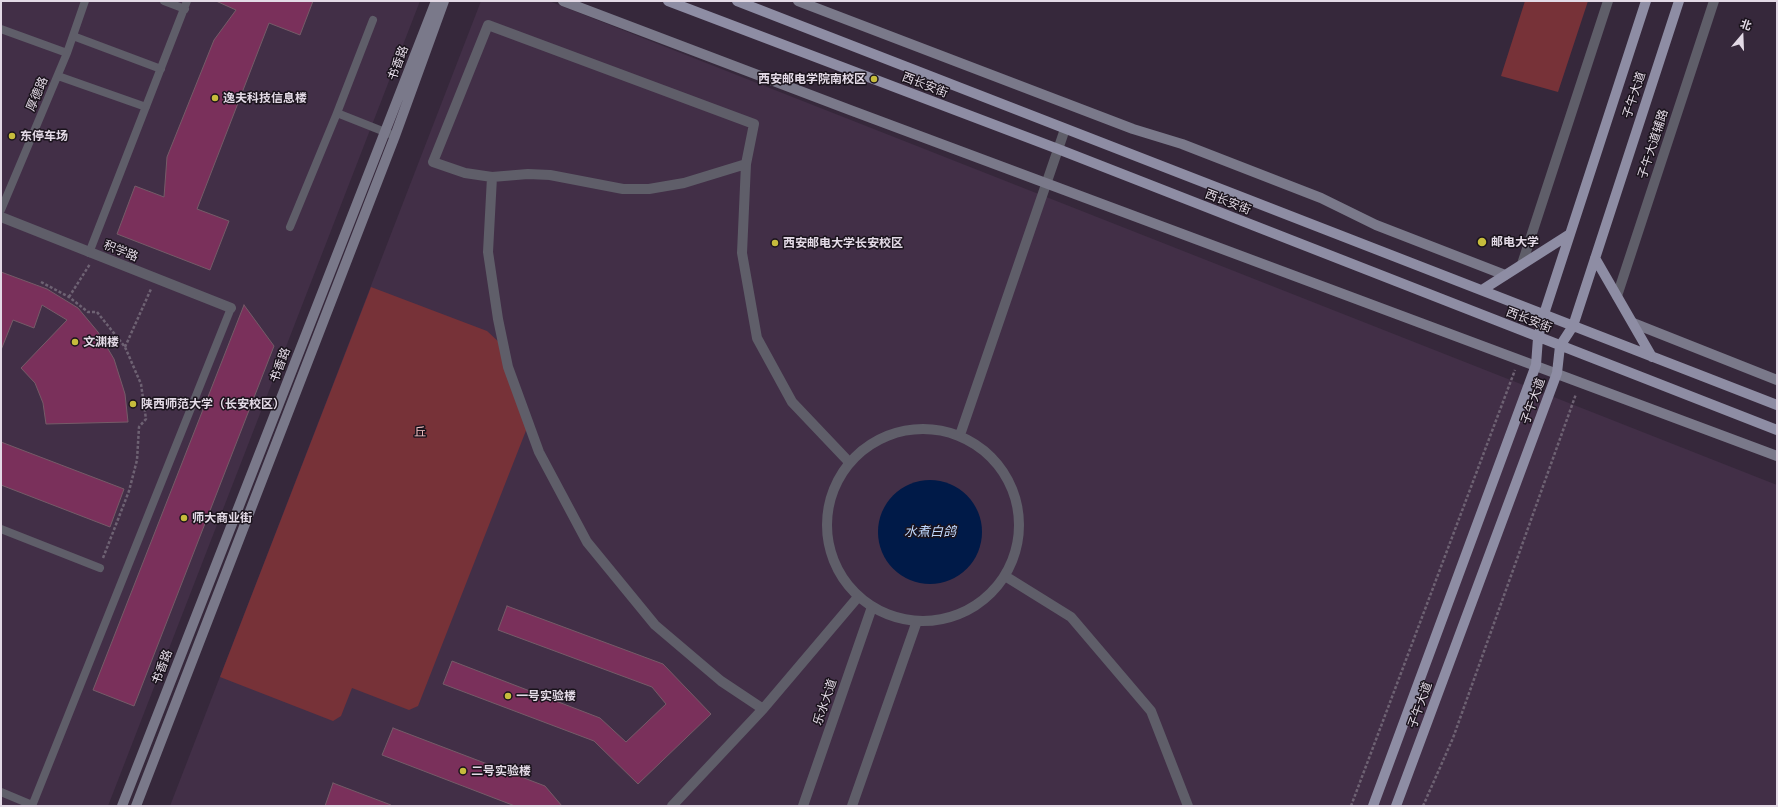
<!DOCTYPE html>
<meta charset="utf-8">
<style>
body{margin:0}
#map{position:relative;width:1778px;height:807px;overflow:hidden;background:#36283b;font-family:Lato,"Noto Sans SC",sans-serif}
canvas{display:block}
.frame{position:absolute;inset:0;border:2px solid #e3dae6;pointer-events:none}
.north{position:absolute;left:1722px;top:16px;width:40px;height:40px;-webkit-text-stroke:3px #1a131c;paint-order:stroke;rotate:19deg;font-size:11px;font-weight:700;line-height:16px;text-align:center;color:#e3dae6}
.north::after{content:'';display:block;margin:auto;width:14px;height:18px;background:#e3dae6;clip-path:polygon(50% 0,100% 100%,50% 72%,0 100%)}
</style>
<div id="map">
<canvas width="1778" height="807"></canvas>
<div class="frame"></div>
<div class="north">北</div>
</div>
<script>
const ctx = document.querySelector('canvas').getContext('2d');
ctx.lineJoin = 'round';
function fill(path, color) { ctx.fillStyle = color; ctx.fill(path, 'evenodd'); }
const shape = rows => new Path2D(rows.map(r => 'M' + r).join(''));
function trace(path, color, width, dash) { ctx.strokeStyle = color; ctx.lineWidth = width; ctx.lineCap = dash ? 'butt' : 'round'; ctx.setLineDash(dash || []); ctx.stroke(path); }
function write(font, color, halo, rows, align = 'center') {
  ctx.font = font + ' Lato,"Noto Sans SC",sans-serif'; ctx.lineWidth = 3; ctx.setLineDash([]); ctx.textBaseline = 'middle'; ctx.strokeStyle = halo; ctx.fillStyle = color; for (const [text, x, y, turn = 0] of rows) {
    ctx.save(); ctx.translate(x, y); ctx.rotate((+turn || 0) * Math.PI / 180); ctx.textAlign = isNaN(turn) ? turn : align; if (halo) ctx.strokeText(text, 0, 0); ctx.fillText(text, 0, 0); ctx.restore();
  }
}
const built = shape([
 [1,1,420,1,108,806,1,806],
 [481,1,549,1,1777,485,1777,806,170,806]
]);
const green = shape([
 [1525,1,1588,1,1558,92,1501,76],
 [371,287,487,331,502,345,527,428,418,706,409,710,352,688,341,716,333,721,220,677]
]);
const water = shape([
 '878 532a52 52 0 1 1 104 0a52 52 0 1 1-104 0Z'
]);
const building = shape([
 [216,1,313,1,300,35,269,23,197,209,229,221,210,270,117,234,135,186,164,197,167,157,214,40,236,10,216,1],
 [1,272,47,289,78,308,98,332,114,359,125,394,128,422,46,424,43,403,35,383,21,368,67,320,42,305,34,328,13,320,1,350,1,272],
 [244,305,274,346,134,706,93,690,244,305],
 [1,442,124,489,110,527,1,485,1,442],
 [507,606,663,664,711,714,638,784,594,741,443,684,452,661,600,718,626,742,666,704,652,687,498,630,507,606],
 [393,728,545,786,562,806,515,806,382,755,393,728],
 [333,783,391,805,391,806,325,806,333,783]
]);
const path = shape([
 [41,282,69,297,88,312,97,312,125,347,141,384,146,419,139,427,137,460,129,491,103,558],
 [69,297,90,264],
 [125,347,151,289],
 [1351,806,1515,370],
 [1423,806,1453,738,1576,394]
]);
const lane = shape([
 [164,1,185,9],
 [1,29,67,53,1,210],
 [73,36,161,69],
 [67,53,85,1],
 [58,76,146,107],
 [337,113,373,20],
 [290,227,337,113,390,134],
 [89,253,187,1],
 [1,529,100,568],
 [1,792,32,805],
 [32,806,231,308]
]);
const street = shape([
 [746,164,684,183,649,189,623,189,550,175,528,174,492,177,465,173,433,162,488,25,754,124,746,164,742,253,757,338,792,402,849,462],
 [492,177,488,252,498,319,508,367,539,452,587,542,655,625,721,681,763,709],
 [1,217,231,308],
 [1522,264,1608,1],
 [1617,296,1714,1],
 '827 525a96 96 0 1 1 192 0a96 96 0 1 1-192 0Z',
 [960,435,1065,129],
 [1005,576,1071,617,1151,711,1188,806],
 [672,806,763,709,858,597],
 [803,806,872,607],
 [852,806,917,621]
]);
const secondary = shape([
 [563,1,850,110,1777,456],
 [798,1,1133,129,1182,144,1321,198,1376,225,1505,275],
 [1633,323,1777,380],
 [122,806,436,1],
 [136,806,395,136,444,1]
]);
const primary = shape([
 [668,1,1058,149,1777,430],
 [737,1,1777,405],
 [1595,258,1652,357],
 [1482,290,1570,234],
 [1373,806,1536,365,1538,338,1544,314,1646,1],
 [1396,806,1557,373,1560,346,1573,326,1679,1]
]);
const markers = [
 [874,79,4,"#c6bc3c"],
 [215,98,4,"#c6bc3c"],
 [12,136,4,"#c6bc3c"],
 [1482,242,5,"#c6bc3c"],
 [775,243,4,"#c6bc3c"],
 [75,342,4,"#c6bc3c"],
 [133,404,4,"#c6bc3c"],
 [184,518,4,"#c6bc3c"],
 [508,696,4,"#c6bc3c"],
 [463,771,4,"#c6bc3c"]
];
const streetNames = [
 ["书香路",398,63,-69],
 ["西长安街",925,85,21],
 ["厚德路",37,94,-67],
 ["子午大道",1634,95,-72],
 ["子午大道辅路",1653,144,-72],
 ["西长安街",1228,202,21],
 ["积学路",121,251,22],
 ["西长安街",1529,320,21],
 ["书香路",280,365,-69],
 ["子午大道",1533,401,-70],
 ["书香路",162,667,-69],
 ["乐水大道",825,702,-71],
 ["子午大道",1420,705,-70]
];
const poiNames = [
 ["西安邮电学院南校区",866,79,"right"],
 ["逸夫科技信息楼",223,98],
 ["东停车场",20,136],
 ["邮电大学",1491,242],
 ["西安邮电大学长安校区",783,243],
 ["文渊楼",83,342],
 ["陕西师范大学（长安校区）",141,404],
 ["师大商业街",192,518],
 ["一号实验楼",516,696],
 ["二号实验楼",471,771]
];
const parkNames = [
 ["丘",420,432]
];
const waterNames = [
 ["水煮白鸽",930,532]
];
fill(built, '#422f47');
fill(green, '#773238');
fill(water, '#001a48');
fill(building, '#7a305b');
trace(building, '#755b68', 1);
trace(path, '#6e6273', 2.5, [3, 2]);
trace(lane, '#5f5e69', 8);
trace(street, '#5f5e69', 10);
trace(secondary, '#7a798a', 10);
trace(primary, '#8e8da4', 10);
for (const [x, y, r, color] of markers) { const dot = new Path2D(); dot.arc(x, y, r, 0, 2 * Math.PI); ctx.fillStyle = color; ctx.fill(dot); trace(dot, '#1a131c', 1.5); }
write('12px', '#e3dae6', '#1a131c', streetNames);
write('bold 12px', '#e3dae6', '#1a131c', poiNames, 'left');
write('12px', '#f5c3c4', '#1a131c', parkNames);
write('italic 13px', '#bfd7fc', '#1a131c', waterNames);
</script>
